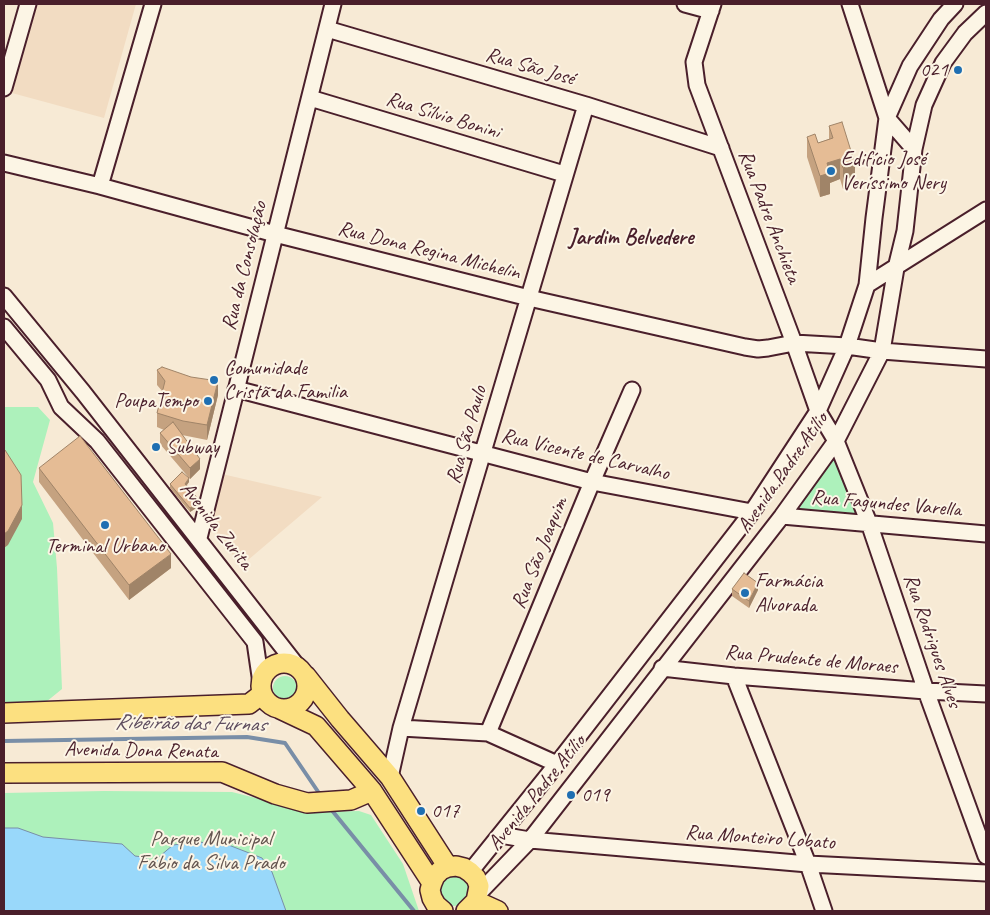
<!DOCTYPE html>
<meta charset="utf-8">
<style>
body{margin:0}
#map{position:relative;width:990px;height:915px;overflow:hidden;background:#f7ead5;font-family:Caveat,sans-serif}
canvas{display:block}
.frame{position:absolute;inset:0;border:5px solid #4a1f2b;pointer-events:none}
</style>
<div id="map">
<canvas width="990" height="915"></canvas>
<div class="frame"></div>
</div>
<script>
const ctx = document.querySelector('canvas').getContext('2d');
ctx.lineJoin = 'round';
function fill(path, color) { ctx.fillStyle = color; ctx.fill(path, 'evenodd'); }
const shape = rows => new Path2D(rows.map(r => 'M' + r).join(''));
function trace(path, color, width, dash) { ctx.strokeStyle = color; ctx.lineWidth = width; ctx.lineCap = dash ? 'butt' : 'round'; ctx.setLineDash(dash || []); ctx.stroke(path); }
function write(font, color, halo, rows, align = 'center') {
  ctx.font = font + ' Caveat,sans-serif'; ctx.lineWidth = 4; ctx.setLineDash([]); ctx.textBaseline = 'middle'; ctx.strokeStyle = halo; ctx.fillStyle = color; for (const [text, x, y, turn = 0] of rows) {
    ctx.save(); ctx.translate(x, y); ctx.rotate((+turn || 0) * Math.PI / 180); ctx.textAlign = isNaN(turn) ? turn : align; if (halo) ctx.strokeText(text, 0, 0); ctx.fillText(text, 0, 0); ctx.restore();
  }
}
const built = shape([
 [37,4,136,4,104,118,12,93],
 [222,474,322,497,241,566,211,525]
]);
const green = shape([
 [4,407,38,407,50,420,33,482,53,523,57,568,62,689,46,702,4,703],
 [836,456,861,518,792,512],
 '273 688a12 12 0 1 1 24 0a12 12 0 1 1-24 0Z',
 [104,791,232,792,311,812,359,811,371,815,403,864,419,911,4,911,4,793],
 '439 891a15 15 0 1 1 30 0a15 15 0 1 1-30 0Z'
]);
const water = shape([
 [4,828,18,828,43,837,122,844,135,856,143,857,153,862,173,845,197,842,226,844,262,858,272,872,286,911,4,911,4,828]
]);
const stream = shape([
 [4,741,247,737,285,743,321,796],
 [330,808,414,911]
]);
const minor = shape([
 [685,4,711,11],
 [713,4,694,62,697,85,794,343,818,411,836,441,869,523,926,691,986,856],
 [850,4,887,118,914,149],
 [327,29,586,105,721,148],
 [4,88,28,4],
 [310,98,564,174],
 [4,163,100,186,275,234,529,298,745,347,758,349,768,348,794,343,847,346,882,351,986,359],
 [100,186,153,4],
 [867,285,986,210],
 [4,296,83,392,298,667],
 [4,327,48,380,61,407,97,441,255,642,261,683],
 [236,389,592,482,752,512],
 [782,516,986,534],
 [199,538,333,4],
 [662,668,734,676,926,691,986,694],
 [734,676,808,864,824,911],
 [401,728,488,733,557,764],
 [488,733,592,482,632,390],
 [390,777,401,728,586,105],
 [500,835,530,840,808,864,986,873],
 [470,872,557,764,752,512,818,411,847,346,867,285,874,218,887,118,910,66,941,19,955,4],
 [479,893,530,840,782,516,836,441,882,351,896,268,905,231,914,149,924,105,943,63,965,33,986,13]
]);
const major = shape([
 '261 686a23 23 0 1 1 46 0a23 23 0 1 1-46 0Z',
 [306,676,340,719,390,777,448,867],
 [280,709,316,726,372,791,432,883],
 [4,713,249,704,262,694],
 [4,773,222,772,275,794,307,803,351,800,372,791],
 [476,901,498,911],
 [443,911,436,905,432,898,430,890,432,883,435,876,441,870,448,867,456,866,464,868,470,872,476,878,479,886,476,901,466,911]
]);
const wall = shape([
 [829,126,855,185,843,189,840,179,830,183,830,194,820,197,807,157,807,137,818,143,829,139],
 [157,370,218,395,207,440,182,435,200,469,190,479,160,444,160,433,164,430,157,427,157,413,163,392,157,385],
 [39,468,171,568,129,600,39,482],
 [189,482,187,485,201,505,190,512,170,488,170,484],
 [732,589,758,590,749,608,732,596]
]);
const shadedWall = shape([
 [840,159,840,179,830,183,830,194,820,197,820,176,827,163],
 [855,164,855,185,843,189,843,168],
 [218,381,218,395,207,440,207,425],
 [200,459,200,469,190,479,190,468],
 [189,478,189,482,185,487,185,484],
 [201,502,201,505,190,512,190,508],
 [22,505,22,519,8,545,4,548,4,534],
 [171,554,171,568,129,600,129,585],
 [758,583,758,590,749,608,749,601]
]);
const building = shape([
 [842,122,855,164,843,168,840,159,827,163,830,173,820,176,807,137,815,134,818,143,833,138,829,126,842,122],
 [162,367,191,377,218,381,207,425,183,421,157,413,165,381,157,370,162,367],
 [173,422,200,459,190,468,160,433,173,422],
 [80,436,171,554,129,585,39,468,80,436],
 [4,449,5,450,21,475,22,505,8,531,4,534,4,449],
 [182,472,189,478,185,484,201,502,190,508,170,484,182,472],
 [744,573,758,583,749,601,732,589,744,573]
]);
const markers = [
 [958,70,5,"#1f6fb2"],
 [831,171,5,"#1f6fb2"],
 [214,380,5,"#1f6fb2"],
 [208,401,5,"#1f6fb2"],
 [156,447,5,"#1f6fb2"],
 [105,525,5,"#1f6fb2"],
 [745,593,5,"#1f6fb2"],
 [571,795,5,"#1f6fb2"],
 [421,811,5,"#1f6fb2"]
];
const streetNames = [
 ["Rua São José",530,67,16],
 ["Rua Sílvio Bonini",443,116,17],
 ["Rua Padre Anchieta",769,217,69],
 ["Rua Dona Regina Michelin",429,251,14],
 ["Rua da Consolação",245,266,-76],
 ["Rua São Paulo",467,435,-74],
 ["Rua Vicente de Carvalho",585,455,13],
 ["Avenida Padre Atílio",783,473,-55],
 ["Rua Fagundes Varella",886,504,5],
 ["Avenida Zurita",216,526,52],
 ["Rua São Joaquim",540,553,-68],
 ["Rua Rodrigues Alves",932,641,71],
 ["Rua Prudente de Moraes",811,660,5],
 ["Avenida Dona Renata",141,751,1],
 ["Avenida Padre Atílio",537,793,-51],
 ["Rua Monteiro Lobato",760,838,4]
];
const poiNames = [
 ["021",948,70,"right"],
 ["Edifício José",841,159],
 ["Veríssimo Nery",841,183],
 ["Comunidade",224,368],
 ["Cristã da Familia",224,392],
 ["PoupaTempo",198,401,"right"],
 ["Subway",166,447],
 ["Terminal Urbano",105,546,"center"],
 ["Farmácia",755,581],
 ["Alvorada",755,605],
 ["019",581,795],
 ["017",431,811]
];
const parkNames = [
 ["Parque Municipal",211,839],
 ["Fábio da Silva Prado",211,863]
];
const neighbourhoodNames = [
 ["Jardim Belvedere",631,238]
];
const waterNames = [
 ["Ribeirão das Furnas",190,724,1]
];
fill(built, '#f2dcc2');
fill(green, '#adf1bb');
fill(water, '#99d8fa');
trace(water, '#798ea7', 1);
trace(stream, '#798ea7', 4);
trace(minor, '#4a1f2b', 19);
trace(major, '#4a1f2b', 22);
trace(minor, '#fcf5e5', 15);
trace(major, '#fce080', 19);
fill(wall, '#c5a280');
fill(shadedWall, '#a08468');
fill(building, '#e5bc95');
trace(building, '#a08468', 1);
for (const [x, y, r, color] of markers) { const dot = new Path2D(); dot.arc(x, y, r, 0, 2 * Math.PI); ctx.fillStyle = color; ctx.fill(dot); trace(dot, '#fcf5e5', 2); }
write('21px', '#4a1f2b', '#fcf5e5', streetNames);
write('21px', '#4a1f2b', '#fcf5e5', poiNames, 'left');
write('21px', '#63544f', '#fcf5e5', parkNames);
write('bold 22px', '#4a1f2b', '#fcf5e5', neighbourhoodNames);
write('italic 22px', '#5e4d5f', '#fcf5e5', waterNames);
</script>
